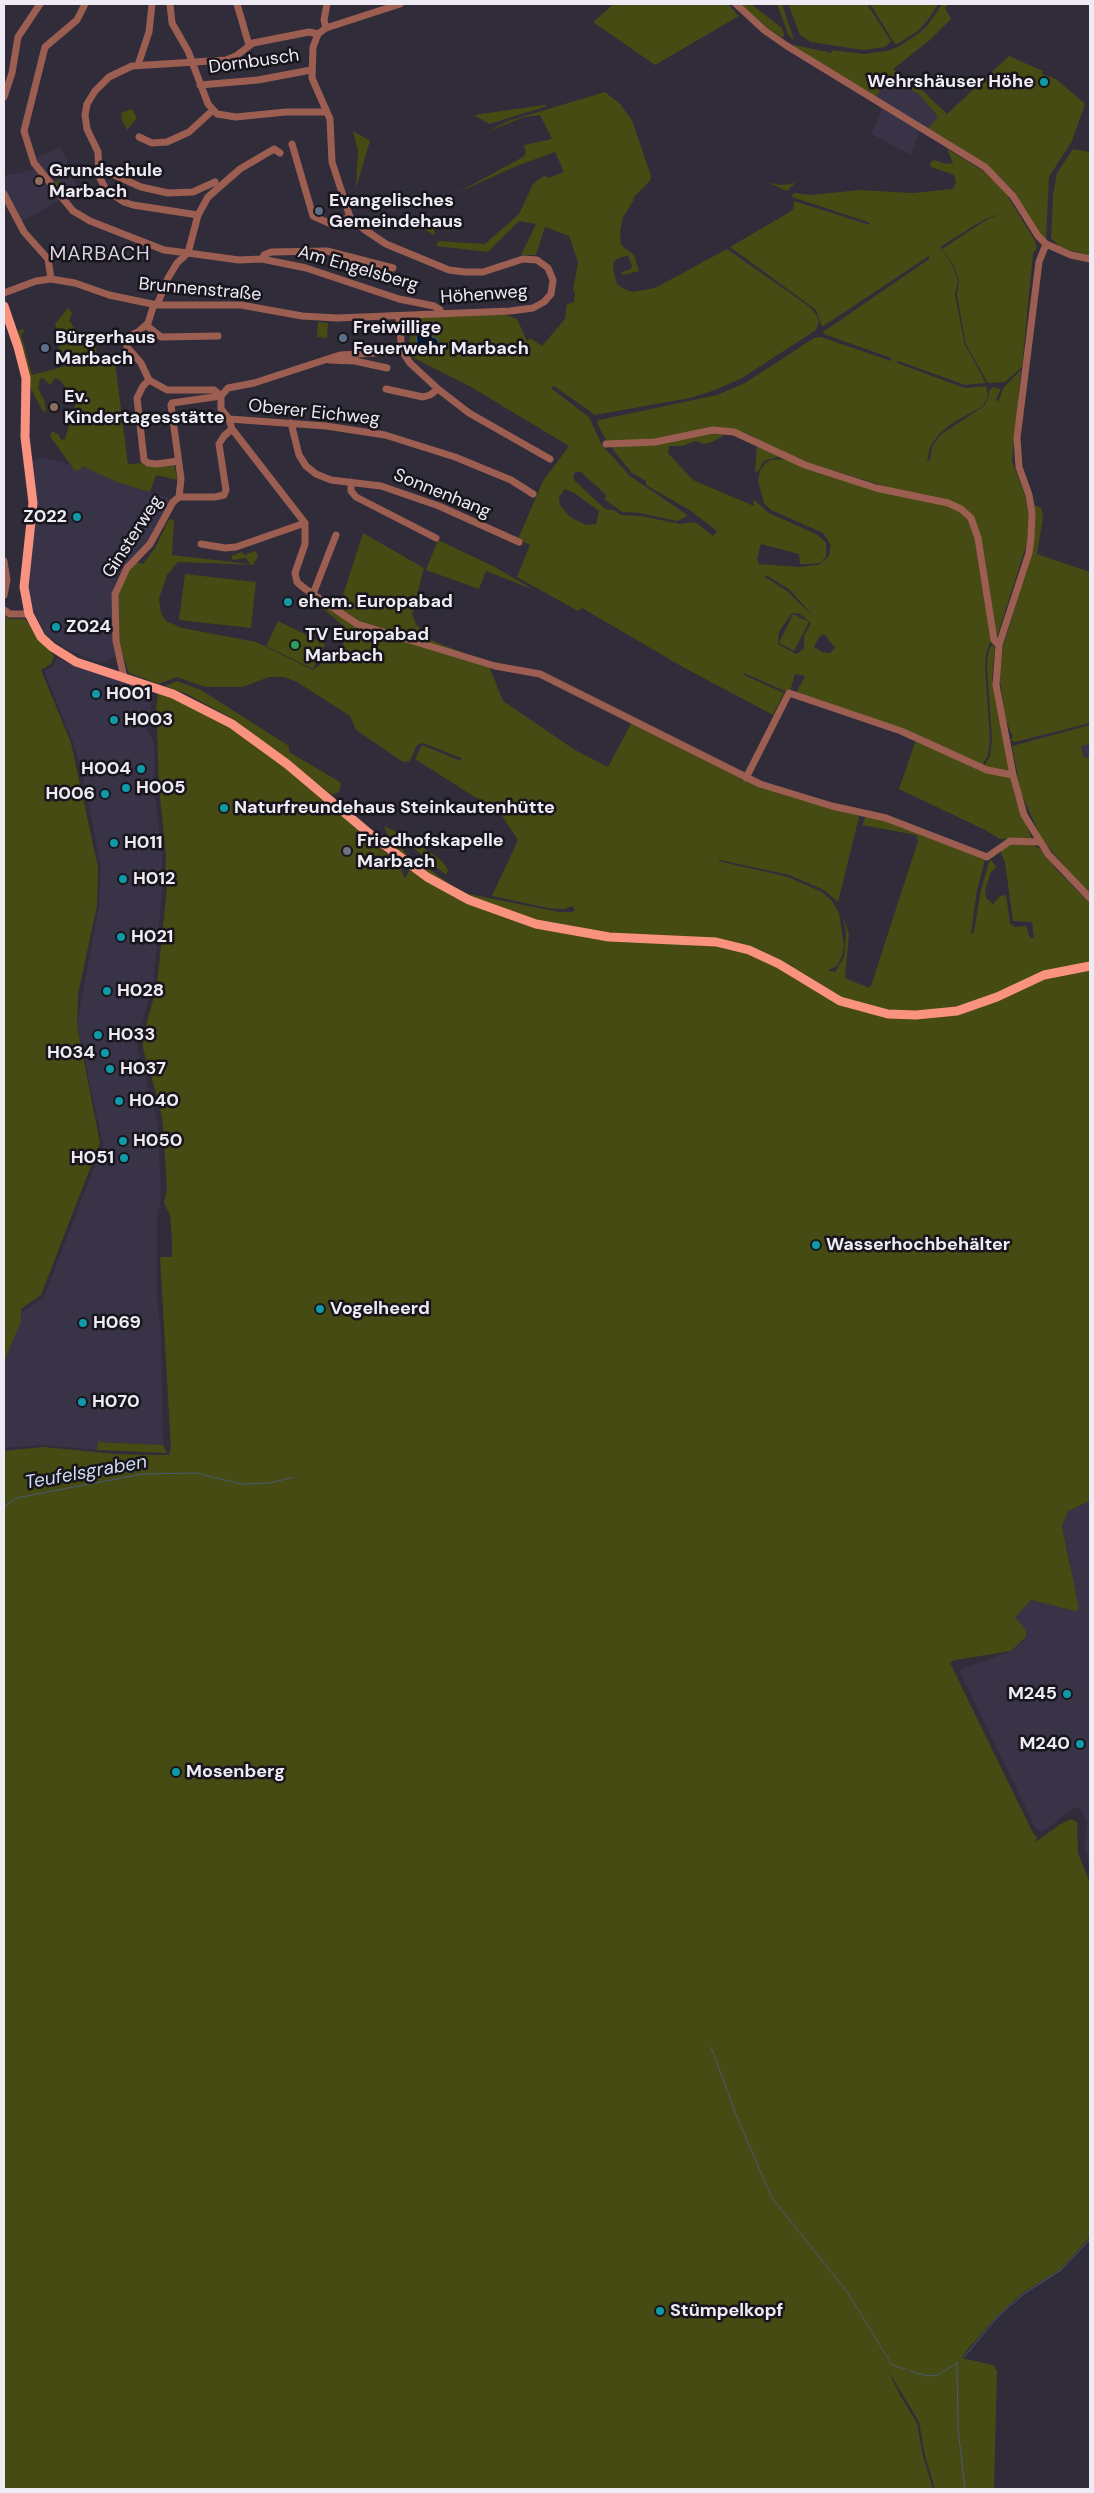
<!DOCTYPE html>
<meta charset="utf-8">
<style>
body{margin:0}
#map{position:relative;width:1094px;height:2493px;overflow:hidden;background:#312c3a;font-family:"DM Sans",sans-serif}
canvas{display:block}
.frame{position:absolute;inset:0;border:5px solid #eeebf5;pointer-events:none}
</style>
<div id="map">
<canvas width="1094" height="2493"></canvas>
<div class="frame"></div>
</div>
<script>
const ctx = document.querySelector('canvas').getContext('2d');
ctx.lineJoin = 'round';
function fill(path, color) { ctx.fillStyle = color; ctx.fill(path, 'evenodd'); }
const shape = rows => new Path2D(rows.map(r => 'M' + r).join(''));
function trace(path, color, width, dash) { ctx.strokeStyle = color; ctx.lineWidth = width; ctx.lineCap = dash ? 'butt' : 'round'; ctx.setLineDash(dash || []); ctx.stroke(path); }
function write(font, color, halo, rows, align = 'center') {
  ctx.font = font + ' "DM Sans",sans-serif'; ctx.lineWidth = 5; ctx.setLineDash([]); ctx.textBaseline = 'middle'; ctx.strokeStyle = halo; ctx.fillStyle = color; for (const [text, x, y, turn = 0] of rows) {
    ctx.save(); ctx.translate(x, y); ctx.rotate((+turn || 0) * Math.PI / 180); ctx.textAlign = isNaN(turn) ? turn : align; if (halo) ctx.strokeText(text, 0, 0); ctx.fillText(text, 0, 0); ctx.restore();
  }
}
const built = shape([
 [886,81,904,85,920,95,938,117,928,129,921,126,911,155,871,134,882,110,879,108,882,103,875,98],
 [61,147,77,186,69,205,63,199,20,222,4,189,4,176,32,170,38,165,34,159],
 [44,458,87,468,119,483,172,499,147,543,117,576,112,593,117,656,99,663,67,649,46,635,32,608,27,587,37,505,32,460],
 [57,658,79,668,152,691,150,721,146,728,154,743,154,791,162,852,162,894,153,984,138,1037,137,1050,153,1103,158,1126,161,1199,157,1217,157,1300,161,1336,163,1445,98,1442,97,1450,42,1445,4,1448,4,1361,21,1322,22,1312,44,1297,103,1144,77,1024,99,905,101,866,83,777,73,742,44,671,53,666],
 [1090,744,1090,757,1084,758,1081,746],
 [1090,1501,1090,1864,1084,1847,1087,1824,1080,1807,1072,1809,1052,1825,1042,1831,1036,1829,959,1670,1011,1651,1023,1642,1026,1637,1014,1617,1031,1600,1075,1611,1070,1561,1062,1526,1068,1511]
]);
const green = shape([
 [614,4,728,4,739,16,655,65,593,22],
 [740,4,751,4,782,28,784,34,783,38,764,26],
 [777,4,782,4,794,40,788,34],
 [788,4,867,4,891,41,885,47,863,50,811,42,800,35],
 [870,4,938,4,930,17,918,31,897,44,895,44],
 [942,4,949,4,945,8,951,19,930,40,893,69,924,92,947,114,1009,56,1043,71,1042,74,1056,79,1085,104,1072,141,1049,177,1046,240,1039,233,1014,191,995,173,928,129,938,117,920,95,904,85,886,81,875,98,794,47,794,45,832,53,831,50,863,54,887,51,898,47,919,33,928,25],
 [605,92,620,104,632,120,651,176,650,181,633,198,634,200,623,217,620,233,621,245,634,255,639,271,622,275,622,272,631,269,632,266,628,255,617,259,614,262,613,270,617,284,624,289,633,292,655,288,727,249,810,307,817,316,819,322,816,330,742,378,715,390,690,398,595,415,554,386,551,388,589,417,602,445,630,476,686,514,687,517,677,521,640,513,622,512,604,499,607,496,581,472,575,472,573,477,575,481,605,509,614,510,621,515,641,516,680,524,695,522,713,536,717,531,691,511,646,485,646,481,632,473,614,451,612,447,614,446,606,440,597,423,599,420,717,395,745,383,814,338,821,337,891,361,891,358,824,334,823,332,929,259,929,256,822,327,816,310,730,247,793,210,794,201,870,225,868,222,795,198,791,196,794,193,811,195,859,190,913,193,953,189,956,182,954,175,931,167,930,163,934,160,946,164,953,163,947,149,982,170,1004,190,1035,241,1037,248,1033,253,1022,367,1005,382,988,383,966,345,957,295,959,281,953,264,942,249,986,220,1001,214,985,219,940,247,952,264,958,281,955,295,965,345,986,383,965,385,898,361,897,363,965,388,986,386,988,396,983,406,951,424,939,434,930,447,927,462,930,460,932,447,940,435,984,406,989,396,989,391,993,387,1001,389,996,399,998,402,1004,387,1021,370,1012,461,1025,495,1029,513,1028,540,997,637,990,643,986,653,985,667,990,739,988,755,983,764,980,765,796,693,805,676,795,674,790,692,787,692,744,673,744,675,784,693,773,715,681,666,582,608,578,611,517,577,530,545,518,539,543,481,569,446,471,387,410,356,406,347,409,345,413,318,503,314,517,319,527,341,530,338,542,346,565,319,567,304,574,302,575,292,573,290,578,262,569,236,545,227,536,255,521,255,536,224,519,221,488,252,436,246,439,241,485,244,519,214,533,184,542,177,546,176,548,178,564,172,555,152,514,167,455,194,523,157,526,153,524,145,552,139,540,115,524,117,487,132,508,121],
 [418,330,437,339,440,347,438,354,425,351,416,340],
 [722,428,746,433,793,458,887,487,864,487,784,459,771,460,766,463,760,470,758,481,764,503,771,510,823,533,831,545,829,556,818,565,799,567,759,564,757,559,761,544,799,554,800,564,813,564,821,562,826,556,826,542,816,534,769,513,753,499,754,506,693,480,668,453,669,446,683,446,695,441,704,444,712,442,723,436],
 [565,489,574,493,599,511,596,524,586,525,570,517,560,505,559,497],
 [766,575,790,590,814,617,787,591,765,577],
 [792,613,800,614,811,623,804,636,804,649,796,654,778,644,779,632],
 [824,634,835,648,830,653,822,652,814,647,819,637],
 [544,105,548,106,489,124,474,115],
 [132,109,137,118,127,130,122,120,121,113],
 [353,131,370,141,356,188,358,151],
 [1073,149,1090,152,1090,256,1060,247,1051,238,1053,195,1057,173],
 [59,180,71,196,66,200,54,184],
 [798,180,787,191,767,182,779,185,792,184],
 [404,217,433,219,435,234,432,234],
 [68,308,72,313,69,320,77,332,94,332,99,366,115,362,128,464,145,463,144,466,174,465,178,480,156,475,150,492,119,483,82,466,81,469,75,471,50,436,52,431,59,435,61,440,65,439,76,402,60,380,55,378,50,385,43,378,40,379,38,388,45,402,46,411,45,412,42,410,31,389,18,332,21,329,25,330,21,335,32,375,65,366,66,362,59,353,58,334,55,324],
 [318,322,328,323,327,338,317,337],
 [757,444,781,456,764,461,757,473,755,471],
 [1034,505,1041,508,1043,517,1037,554,1090,572,1090,723,1015,742,1010,740,1013,737,1006,721,999,675,999,659,1032,553],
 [169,519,174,520,172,555,250,564,246,558,233,560,231,556,242,552,244,555,256,551,258,557,253,564,259,565,178,562,167,575,159,599,161,613,166,621,182,628,256,642,313,670,327,659,334,662,342,647,347,633,345,627,323,609,323,605,337,614,363,533,424,568,412,614,416,624,430,640,462,652,461,654,489,666,503,701,575,750,608,767,633,720,745,781,857,815,859,817,838,902,824,890,789,875,720,860,718,861,788,877,822,892,832,901,839,913,844,946,842,956,837,966,828,970,835,972,844,957,846,932,842,915,849,933,845,978,869,988,871,986,918,841,916,835,862,825,866,816,886,820,985,860,977,890,971,934,974,932,980,894,989,862,991,860,996,867,991,872,985,890,986,898,993,904,1000,896,1006,895,1010,923,1015,927,1026,926,1030,938,1034,938,1032,922,1013,921,1005,863,1001,853,1002,850,1010,844,1032,845,1041,849,1056,869,1090,903,1090,1501,1068,1511,1062,1526,1079,1609,1075,1611,1031,1600,1015,1617,1026,1631,1026,1637,1011,1651,955,1660,950,1663,1033,1833,1037,1837,1036,1842,1059,1825,1071,1819,1077,1822,1078,1853,1090,1883,1090,2237,1060,2270,1024,2292,1000,2313,968,2349,962,2358,993,2365,997,2371,994,2489,935,2489,925,2456,919,2422,888,2370,900,2395,917,2423,923,2456,933,2489,4,2489,4,1451,43,1447,116,1454,156,1455,169,1455,171,1448,160,1257,172,1257,172,1240,170,1215,164,1203,167,1189,163,1124,159,1103,143,1049,143,1037,157,985,167,888,165,883,166,853,159,790,157,724,155,718,158,693,169,696,217,716,270,753,398,863,405,879,410,868,459,892,559,912,572,912,575,910,572,906,564,909,548,908,492,896,518,840,500,813,415,759,422,745,461,761,461,758,423,743,417,745,410,761,403,762,356,730,350,716,297,682,284,677,269,677,243,687,205,687,177,677,159,684,129,673,118,641,118,595,129,570,136,562,143,564,155,548],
 [438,540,493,566,534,590,486,571,479,589,426,570],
 [185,574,256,582,251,628,179,620],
 [4,614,9,619,25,619,54,656,51,664,41,670,71,743,98,867,97,906,78,994,77,1025,100,1143,41,1295,21,1309,21,1322,4,1361],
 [793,614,809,622,794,651,779,643],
 [278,621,325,644,313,669,266,646],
 [993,645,995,648,992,679,1009,772,984,767,990,756,992,739,987,667,988,654,990,647],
 [177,681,201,690,289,746,289,752,340,782,341,785,339,792,332,795,233,719,187,694,165,686],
 [1090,725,1090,744,1081,746,1084,758,1090,757,1090,895,1042,840,1021,793,1012,746],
 [916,740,1011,776,1015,797,1032,839,1000,839,985,830,899,789],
 [384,826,401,834,404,829,409,837,442,861,448,870,446,875,409,844,388,836],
 [388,839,398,843,408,857,424,868,426,867,429,869,450,884,449,886,413,865],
 [98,1442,163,1445,167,1453,97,1450]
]);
const water = shape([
 [426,327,431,329,432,337,437,339,440,347,440,352,434,355,429,355,418,348,416,333,421,328,426,327]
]);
const stream = shape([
 [4,1507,16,1498,142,1474,196,1473,242,1484,270,1483,294,1477],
 [711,2047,737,2117,772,2198,848,2293,892,2365,905,2369],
 [964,2357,1000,2314,1025,2293,1061,2270,1090,2239],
 [957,2362,957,2365],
 [957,2366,958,2428,965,2489],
 [909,2371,928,2376,938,2375,957,2363]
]);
const minor = shape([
 [85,4,77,20,45,47,24,131,34,163,73,211,90,221,164,250,188,253,198,215,208,197,240,169,274,149,280,153],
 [170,4,172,23,188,51,208,104,217,114,236,117,286,112,327,112],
 [237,4,249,45],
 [736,4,764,30,787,46,985,167,1013,196,1038,236,1046,244,1071,255,1090,259],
 [326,28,324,20,327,4],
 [138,65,149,32,152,4],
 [200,85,258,80,311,70],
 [4,97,12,73,18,37,40,4],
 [139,137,152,143,167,142,189,132,213,110],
 [292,144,313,216,331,224,350,217],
 [98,171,112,174,141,187,168,193,193,192,215,182],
 [4,194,24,232,48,259,51,279],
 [198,215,133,205,124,202,106,190,99,176,98,152,87,129,85,115,87,104,95,91,109,77,132,66,226,60,236,56,253,43,309,32,318,34],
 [1046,244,1039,262,1017,438,1019,467,1029,495,1032,513,1031,538,1029,553,999,645,996,685,1013,775,1024,815,1048,854,1090,898],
 [262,259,264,255,271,252,327,251,393,268],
 [4,293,36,281,51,279,75,283,109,295,157,305,241,305,302,316,337,318,510,311,533,308,544,302,551,294,553,280,548,268,537,260,523,259,483,272,465,272,449,270,386,244,365,230,350,217,332,162,330,119,312,78,313,47,318,34,326,28,400,4],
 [154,304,148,323,138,332,127,337,125,341,127,347,141,363,149,380,167,390,214,390,221,396],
 [157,305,168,278,177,263,188,253,239,260,262,259,306,268,399,299,434,306,440,310,441,313],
 [399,316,401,341,400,348,395,352,340,355,254,383,228,388,221,396,221,409,229,419,232,429,305,523,305,544,295,573,297,582,304,588,357,624,495,666,540,674,760,784,832,806,886,818,987,857,1010,841,1039,842],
 [146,325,161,337,218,336],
 [400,348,410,363,438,389,469,413,550,459],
 [329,360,355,361,387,368],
 [149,380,143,386,137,398,144,460,148,463,157,464,178,461],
 [386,389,423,397,430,395,438,389],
 [229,419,326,426,385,435,455,457,511,480,533,494],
 [291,423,299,455,306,466,316,474,331,480,381,486,439,506,519,542],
 [606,444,655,442,713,430,734,432,805,465,876,488,948,503,961,509,971,518,978,538,994,640,999,645],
 [351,482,351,491,356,497,436,538],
 [179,497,215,497,224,495,226,490,219,444,224,436,232,429],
 [201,544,225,548,236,547,305,523],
 [4,561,7,580,4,595],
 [313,594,336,535],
 [4,610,10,614,29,614],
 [124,678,116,641,115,594,127,568,150,544,173,502,179,497,181,479,171,405,172,403,221,396],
 [746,778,789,693,901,731,987,770,1013,775]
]);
const major = shape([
 [4,306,18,347,26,378,25,437,33,503,24,587,29,614,41,637,52,647,76,662,173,694,232,724,287,764,371,835,427,877,469,900,536,924,609,937,716,942,749,950,779,964,840,1001,888,1014,916,1015,957,1011,997,997,1044,975,1090,966]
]);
const markers = [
 [1044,82,5,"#0f9aa8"],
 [39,181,5,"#8d6e63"],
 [319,211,5,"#5c6f8a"],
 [343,338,5,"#5c6f8a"],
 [45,348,5,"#5c6f8a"],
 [54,407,5,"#8d6e63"],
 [77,517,5,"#0f9aa8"],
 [288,602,5,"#0f9aa8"],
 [56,627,5,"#0f9aa8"],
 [295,645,5,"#2e9e5b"],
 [96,694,5,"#0f9aa8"],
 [114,720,5,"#0f9aa8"],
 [141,769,5,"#0f9aa8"],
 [126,788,5,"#0f9aa8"],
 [105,794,5,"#0f9aa8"],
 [224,808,5,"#0f9aa8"],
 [114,843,5,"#0f9aa8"],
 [347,851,5,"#6b7280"],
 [123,879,5,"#0f9aa8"],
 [121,937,5,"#0f9aa8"],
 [107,991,5,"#0f9aa8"],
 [98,1035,5,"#0f9aa8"],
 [105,1053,5,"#0f9aa8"],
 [110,1069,5,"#0f9aa8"],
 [119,1101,5,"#0f9aa8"],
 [123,1141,5,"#0f9aa8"],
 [124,1158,5,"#0f9aa8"],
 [816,1245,5,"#0f9aa8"],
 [320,1309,5,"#0f9aa8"],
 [83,1323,5,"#0f9aa8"],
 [82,1402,5,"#0f9aa8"],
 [1067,1694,5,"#0f9aa8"],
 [1080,1744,5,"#0f9aa8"],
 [176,1772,5,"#0f9aa8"],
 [660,2311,5,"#0f9aa8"]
];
const streetNames = [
 ["Dornbusch",254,62,-8],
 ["Am Engelsberg",358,269,16],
 ["Brunnenstraße",200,290,5],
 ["Höhenweg",484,295,-4],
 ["Oberer Eichweg",314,413,6],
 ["Sonnenhang",442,494,22],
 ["Ginsterweg",133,537,-57]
];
const poiNames = [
 ["Wehrshäuser Höhe",1034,82,"right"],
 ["Grundschule",49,171],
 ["Marbach",49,192],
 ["Evangelisches",329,201],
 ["Gemeindehaus",329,222],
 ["Freiwillige",353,328],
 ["Feuerwehr Marbach",353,349],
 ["Bürgerhaus",55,338],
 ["Marbach",55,359],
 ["Ev.",64,397],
 ["Kindertagesstätte",64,418],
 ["Z022",67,517,"right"],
 ["ehem. Europabad",298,602],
 ["Z024",66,627],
 ["TV Europabad",305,635],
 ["Marbach",305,656],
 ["H001",106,694],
 ["H003",124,720],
 ["H004",131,769,"right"],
 ["H005",136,788],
 ["H006",95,794,"right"],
 ["Naturfreundehaus Steinkautenhütte",234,808],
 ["Friedhofskapelle",357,841],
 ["Marbach",357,862],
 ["H011",124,843],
 ["H012",133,879],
 ["H021",131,937],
 ["H028",117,991],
 ["H033",108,1035],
 ["H034",95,1053,"right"],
 ["H037",120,1069],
 ["H040",129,1101],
 ["H050",133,1141],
 ["H051",114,1158,"right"],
 ["Wasserhochbehälter",826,1245],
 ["Vogelheerd",330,1309],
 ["H069",93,1323],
 ["H070",92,1402],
 ["M245",1057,1694,"right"],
 ["M240",1070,1744,"right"],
 ["Mosenberg",186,1772],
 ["Stümpelkopf",670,2311]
];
const waterNames = [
 ["Teufelsgraben",86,1473,-10]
];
const quarterNames = [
 ["MARBACH",100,255]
];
fill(built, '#393347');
fill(green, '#464a13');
fill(water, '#011b40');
trace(water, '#485976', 1);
trace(stream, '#485976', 1);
trace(minor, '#9d5e52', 7);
trace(major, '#f9927f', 9);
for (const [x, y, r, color] of markers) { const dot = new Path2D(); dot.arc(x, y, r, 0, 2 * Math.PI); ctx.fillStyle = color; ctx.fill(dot); trace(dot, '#18161c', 2); }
write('18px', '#eeebf5', '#18161c', streetNames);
write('bold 18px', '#eeebf5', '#18161c', poiNames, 'left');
write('italic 19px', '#cfddf1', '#18161c', waterNames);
ctx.letterSpacing = '1px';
write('20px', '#d6d1e3', '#18161c', quarterNames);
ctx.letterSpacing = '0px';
</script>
